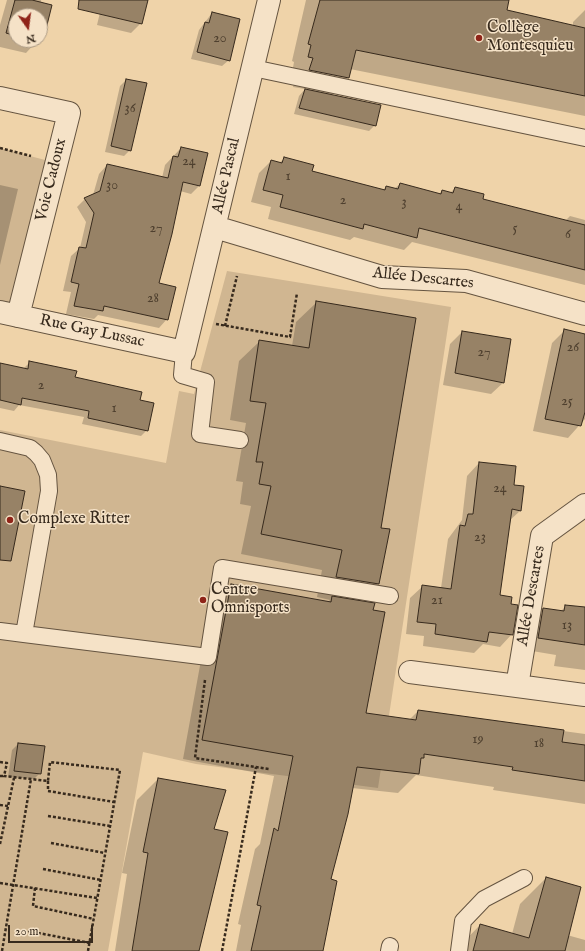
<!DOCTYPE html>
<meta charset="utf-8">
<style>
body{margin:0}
#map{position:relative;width:585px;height:951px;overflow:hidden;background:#efd3a9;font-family:"IM FELL English",serif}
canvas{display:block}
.north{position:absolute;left:8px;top:8px;width:40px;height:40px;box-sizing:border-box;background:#f5e2c7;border:1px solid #a99883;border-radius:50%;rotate:166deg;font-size:11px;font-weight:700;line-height:16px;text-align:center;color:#372a1d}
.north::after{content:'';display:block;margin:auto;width:14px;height:18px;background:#8f2418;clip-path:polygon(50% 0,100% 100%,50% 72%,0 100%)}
.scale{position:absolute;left:8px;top:925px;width:85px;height:18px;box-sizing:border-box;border:2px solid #372a1d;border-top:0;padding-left:5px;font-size:12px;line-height:14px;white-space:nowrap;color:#372a1d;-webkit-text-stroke:3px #f5e2c7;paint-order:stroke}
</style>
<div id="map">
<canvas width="585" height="951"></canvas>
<div class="north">N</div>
<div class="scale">20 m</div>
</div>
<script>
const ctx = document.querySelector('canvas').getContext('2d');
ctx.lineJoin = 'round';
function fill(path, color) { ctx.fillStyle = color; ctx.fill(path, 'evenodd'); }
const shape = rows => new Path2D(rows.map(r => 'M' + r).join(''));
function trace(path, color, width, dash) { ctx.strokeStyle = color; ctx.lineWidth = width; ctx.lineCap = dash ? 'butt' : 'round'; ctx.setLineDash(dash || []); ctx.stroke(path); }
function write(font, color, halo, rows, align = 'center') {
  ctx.font = font + ' "IM FELL English",serif'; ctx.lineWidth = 3; ctx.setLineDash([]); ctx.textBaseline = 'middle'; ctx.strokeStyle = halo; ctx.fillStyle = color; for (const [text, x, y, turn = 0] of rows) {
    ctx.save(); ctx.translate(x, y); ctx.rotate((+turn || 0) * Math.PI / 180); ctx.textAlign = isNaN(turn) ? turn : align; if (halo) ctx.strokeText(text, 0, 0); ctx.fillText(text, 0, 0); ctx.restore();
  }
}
const green = shape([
 [0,148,45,160,10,305,0,303],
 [227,271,451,307,378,788,196,764,143,752,108,951,0,951,0,430,166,463,179,391,194,394]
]);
const shadow = shape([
 [7,0,41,0,45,28,40,34,40,16,16,16,16,40,38,40,26,53,0,47,0,25],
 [103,0,147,0,141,23,131,33,97,25],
 [306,0,508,0,506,11,573,26,573,22,585,10,585,116,350,69,348,78,331,95,375,125,369,131,294,114,299,96,305,89,293,87,297,74,292,73,294,62,292,61],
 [212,13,229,60,222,66,191,59,199,30],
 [126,80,130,150,124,156,105,152,120,86],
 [181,148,200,185,191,194,180,191,157,283,167,319,159,328,98,315,94,319,66,314,71,292,63,291,71,256,80,248,86,222,77,207,85,199,93,195,99,174,107,165,162,178,165,165],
 [285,158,311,171,383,190,386,187,394,189,400,184,439,194,442,191,450,193,455,188,482,200,565,221,570,216,585,220,585,285,412,242,404,250,354,237,350,240,268,219,271,207,251,202,259,173,271,161,279,163],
 [0,185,18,189,0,265],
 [317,302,380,529,389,530,378,584,360,602,372,611,365,714,409,720,418,711,585,734,585,804,493,790,494,787,416,775,398,793,352,788,329,880,322,951,236,951,241,925,238,924,255,849,260,844,274,776,183,759,211,605,231,585,327,603,330,600,317,597,322,570,241,554,251,506,240,504,243,482,236,481,246,423,230,420,239,361,260,341,292,346,296,322],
 [565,330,585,335,585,419,568,438,533,431,552,343],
 [462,332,504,382,491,394,443,385,450,344],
 [29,363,139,401,147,430,141,436,82,424,84,417,19,405,14,411,0,408,0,364,23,369],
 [479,463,513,486,520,511,509,521,499,596,510,605,512,634,500,647,483,644,474,653,423,646,424,636,406,634,410,598,423,586,441,588,448,539,462,520,467,476],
 [566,606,585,608,585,670,554,666,556,655,526,650,531,622,543,609,560,612],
 [18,744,40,773,34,779,8,777,12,750],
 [158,779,213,830,198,951,115,951,127,874,122,873,137,800],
 [546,878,567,935,585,940,585,951,455,951,480,925,512,934,520,904]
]);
const building = shape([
 [15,0,32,0,52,5,46,29,42,27,40,36,40,16,16,16,16,36,6,33,15,0],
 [79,0,148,0,142,24,78,9,79,0],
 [320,0,509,0,507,10,585,28,585,96,356,50,349,78,309,70,313,58,308,57,311,45,308,44,320,0],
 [212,12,240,19,230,61,197,52,205,22,209,23,212,12],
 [126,79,147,83,131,151,111,146,126,79],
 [305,89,381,105,376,126,299,108,305,89],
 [181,147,208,153,200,186,183,182,172,234,159,283,176,287,168,320,104,306,103,311,74,306,79,284,71,282,79,247,86,248,94,213,84,198,100,191,107,164,168,178,173,156,178,157,181,147],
 [284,157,314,165,312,171,385,190,386,186,398,189,400,183,441,194,442,190,453,193,455,187,484,194,483,199,585,225,585,270,419,228,417,238,364,224,363,229,280,207,283,195,263,190,271,160,282,163,284,157],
 [316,301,416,318,381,528,390,529,379,584,336,577,342,550,261,534,271,486,259,484,263,462,256,462,266,403,250,401,259,340,309,348,316,301],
 [564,329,585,334,585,412,581,426,545,419,564,329],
 [462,331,511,339,504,383,455,373,462,331],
 [29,361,77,371,75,377,142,392,140,400,154,403,148,431,88,418,89,411,22,398,21,405,0,400,0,363,28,369,29,361],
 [479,462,516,466,514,485,524,486,521,511,512,509,500,595,512,597,511,604,518,605,513,635,489,632,487,642,435,634,436,624,417,622,422,585,451,589,460,525,465,526,468,514,473,514,479,462],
 [0,486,25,491,11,561,0,560,0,486],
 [231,584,331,602,332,596,375,603,373,610,385,612,366,713,416,720,418,710,564,730,562,742,585,745,585,781,512,770,513,767,424,754,424,758,421,758,419,774,357,767,348,814,331,879,337,881,323,951,251,951,261,906,257,905,274,828,278,831,293,756,202,740,231,584],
 [565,605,585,607,585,645,538,638,543,608,564,611,565,605],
 [18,743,45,746,41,774,14,771,18,743],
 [158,778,226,790,214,829,228,832,199,951,132,951,148,853,143,852,158,778],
 [546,877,581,887,565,951,473,951,480,924,529,938,546,877]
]);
const path = shape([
 [0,148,31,156],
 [216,324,290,337,297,293],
 [225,326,237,276],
 [205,680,195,758,269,769],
 [0,762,7,763,4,776,48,781,50,762,120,770,88,951],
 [0,776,4,776],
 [48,781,48,791,114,802],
 [0,805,8,806],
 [48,816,110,826],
 [51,843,105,853],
 [0,844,14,778],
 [43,869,101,880],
 [0,883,97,898],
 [35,888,33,906,94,919],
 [28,931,90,943],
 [2,951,31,779],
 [222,951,256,767]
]);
const service = shape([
 [253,68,585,138],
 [184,352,182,375,206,382,200,434,240,440],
 [0,441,30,448,36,453,42,460,48,475,49,491,24,634,0,631],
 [24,634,208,657,222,568,390,596],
 [389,951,390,946],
 [459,951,463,921,484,899,524,878]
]);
const minor = shape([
 [0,98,69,113,18,316],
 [215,227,382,277,466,281,585,314],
 [0,312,184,352,269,0],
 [585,505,542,536,517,686,585,695],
 [410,672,517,686]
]);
const markers = [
 [479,38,4,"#8f2418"],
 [10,520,4,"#8f2418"],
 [203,600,4,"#8f2418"]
];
const numberNames = [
 ["20",220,39],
 ["36",130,109],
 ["24",189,162],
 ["1",288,177],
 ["30",112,186],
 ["2",343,201],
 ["3",404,203],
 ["4",459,207],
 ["27",156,229],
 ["5",515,229],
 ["6",568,235],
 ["28",153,299],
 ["26",573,348],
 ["27",484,353],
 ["2",41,386],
 ["25",567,402],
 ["1",114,409],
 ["24",500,489],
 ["23",480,538],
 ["21",437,601],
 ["13",567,626],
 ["19",478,740],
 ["18",539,744]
];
const poiNames = [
 ["Collège",487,29],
 ["Montesquieu",487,47],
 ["Complexe Ritter",18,520],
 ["Centre",211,591],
 ["Omnisports",211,609]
];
const streetNames = [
 ["Allée Pascal",227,176,-77],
 ["Voie Cadoux",52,180,-76],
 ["Allée Descartes",423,279,6],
 ["Rue Gay Lussac",92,332,12],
 ["Allée Descartes",532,596,-80]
];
fill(green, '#d0b691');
fill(shadow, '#0003');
fill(building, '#978266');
trace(building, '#372a1d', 1);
trace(service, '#655440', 18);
trace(minor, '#655440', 24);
trace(path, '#372a1d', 2.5, [3, 2]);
trace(service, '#f5e2c7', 16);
trace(minor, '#f5e2c7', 22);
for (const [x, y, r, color] of markers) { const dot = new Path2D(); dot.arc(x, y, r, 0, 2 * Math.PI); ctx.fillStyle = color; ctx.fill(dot); trace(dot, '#f5e2c7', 1.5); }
write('14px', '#4f402f', null, numberNames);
write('16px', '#372a1d', '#f5e2c7', poiNames, 'left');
write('16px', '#372a1d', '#f5e2c7', streetNames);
</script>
